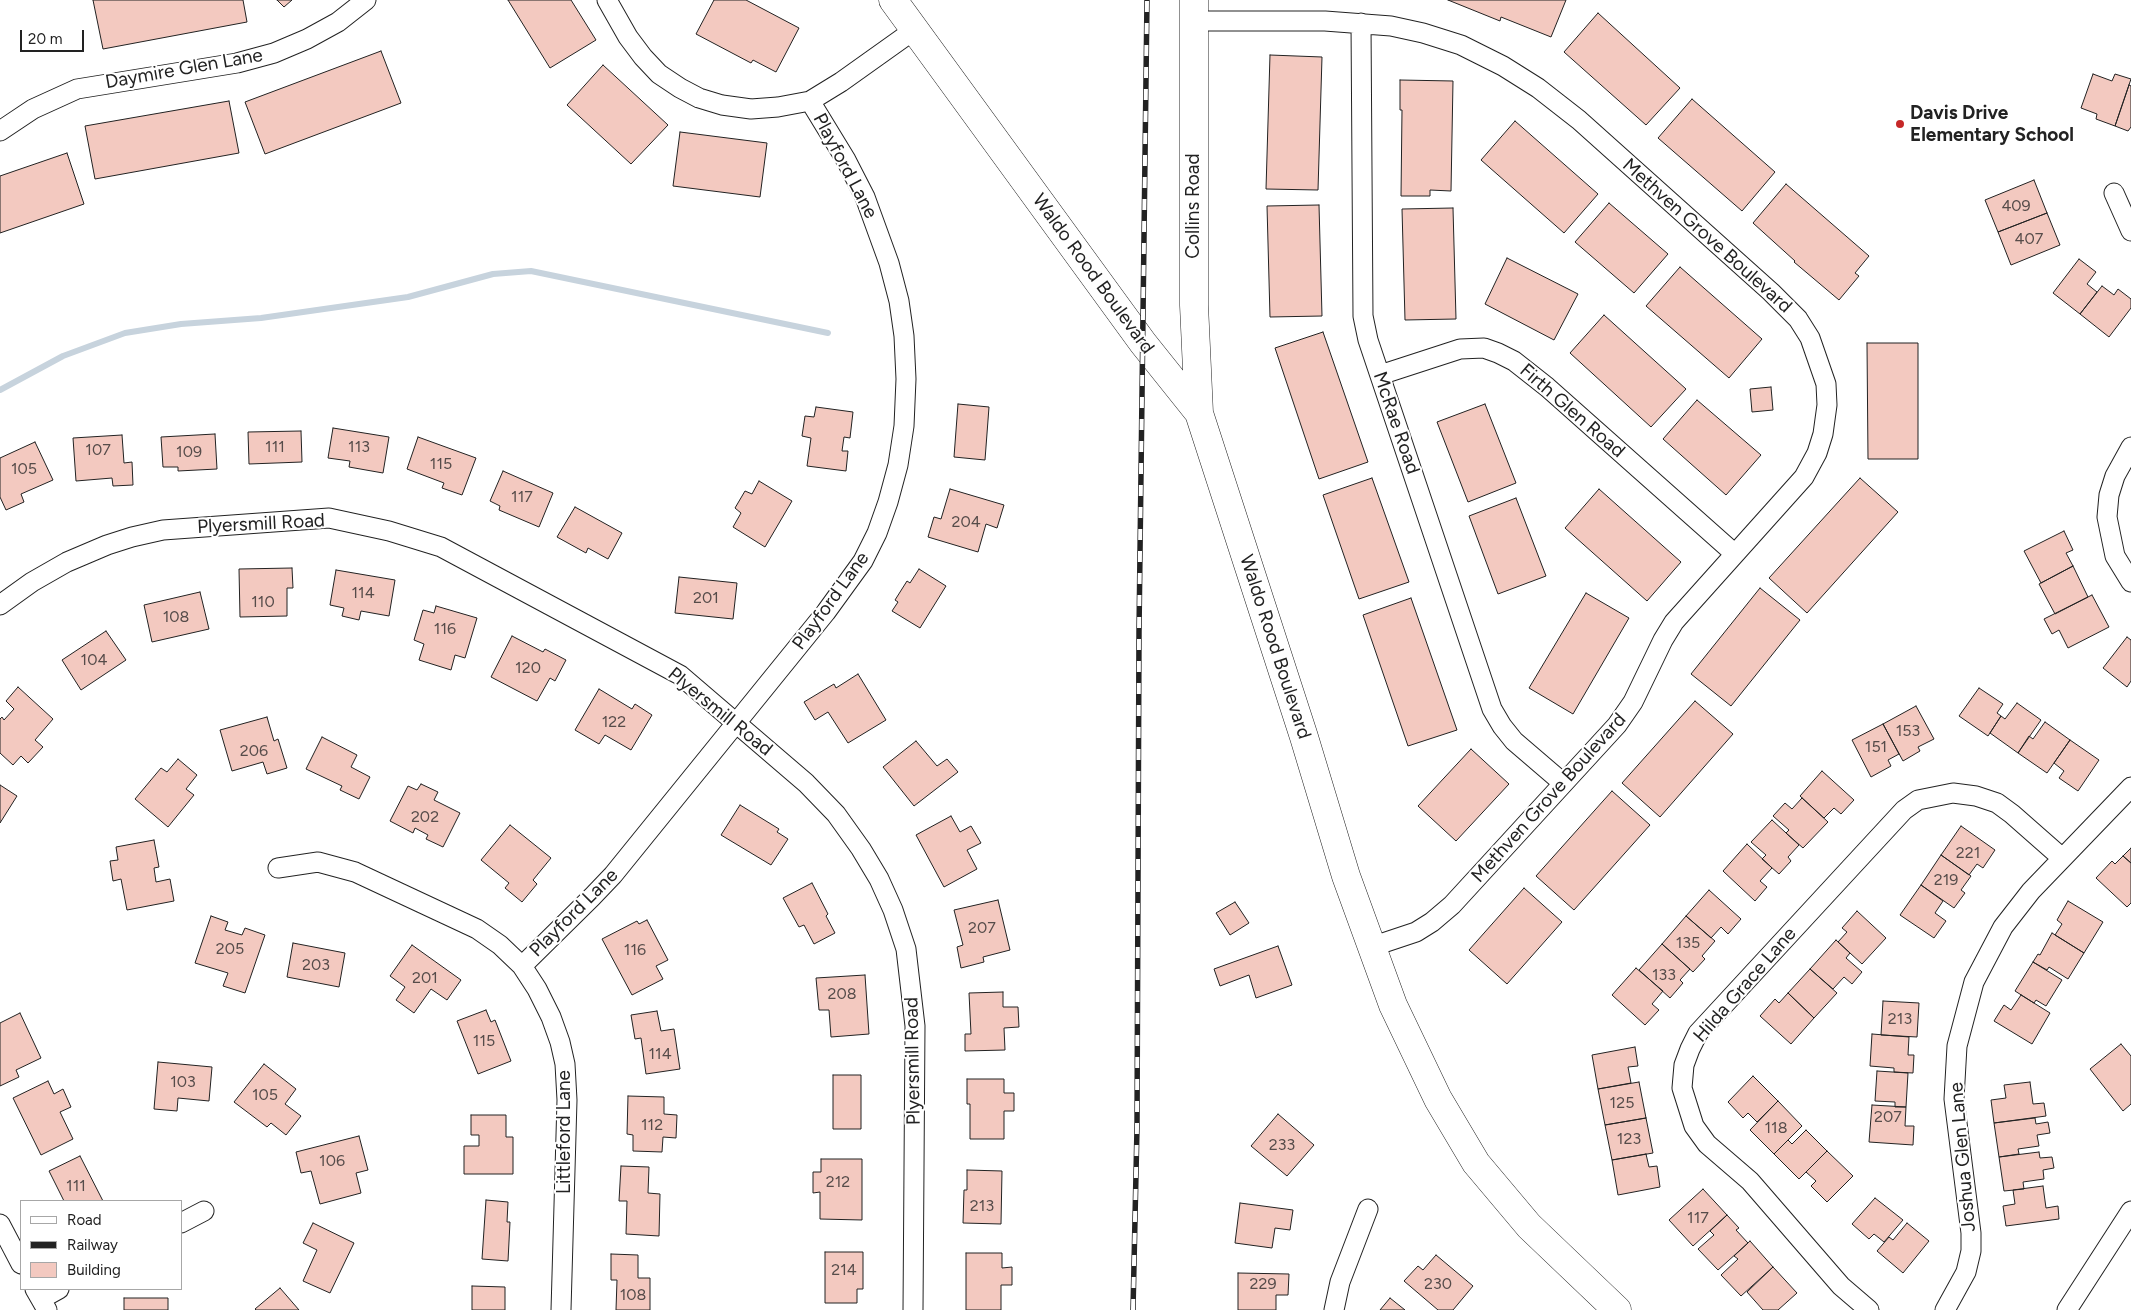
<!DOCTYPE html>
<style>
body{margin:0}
#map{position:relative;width:2131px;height:1310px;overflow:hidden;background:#fff;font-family:Figtree,sans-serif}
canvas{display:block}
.legend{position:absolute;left:20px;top:1200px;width:162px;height:90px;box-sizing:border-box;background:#fff;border:1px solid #a7a7a7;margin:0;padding:6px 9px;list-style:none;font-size:15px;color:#222}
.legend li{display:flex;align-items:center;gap:10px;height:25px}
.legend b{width:25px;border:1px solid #a7a7a7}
.scale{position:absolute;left:20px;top:30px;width:64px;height:22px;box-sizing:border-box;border:2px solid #222;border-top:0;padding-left:6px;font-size:15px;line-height:18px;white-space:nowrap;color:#222;-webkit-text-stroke:4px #fff;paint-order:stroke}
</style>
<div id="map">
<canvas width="2131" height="1310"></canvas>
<ul class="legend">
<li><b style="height:6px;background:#fff"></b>Road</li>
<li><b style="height:6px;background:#222"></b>Railway</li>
<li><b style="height:14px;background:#f3c9c0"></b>Building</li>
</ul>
<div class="scale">20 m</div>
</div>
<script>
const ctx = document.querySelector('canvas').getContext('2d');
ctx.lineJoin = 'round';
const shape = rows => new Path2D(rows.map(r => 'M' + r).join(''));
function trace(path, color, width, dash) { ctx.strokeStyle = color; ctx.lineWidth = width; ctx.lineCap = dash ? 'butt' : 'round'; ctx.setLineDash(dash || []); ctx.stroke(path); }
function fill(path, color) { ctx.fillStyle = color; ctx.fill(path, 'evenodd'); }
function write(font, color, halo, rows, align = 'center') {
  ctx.font = font + ' Figtree,sans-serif'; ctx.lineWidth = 4; ctx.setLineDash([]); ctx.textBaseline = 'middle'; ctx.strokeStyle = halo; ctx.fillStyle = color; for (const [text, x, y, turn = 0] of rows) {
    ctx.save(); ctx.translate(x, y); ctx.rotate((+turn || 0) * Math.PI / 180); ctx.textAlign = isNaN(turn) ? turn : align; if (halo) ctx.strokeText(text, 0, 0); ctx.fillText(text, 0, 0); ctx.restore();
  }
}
const stream = shape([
 [0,390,63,356,125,333,181,324,261,318,408,297,493,274,531,271,828,333]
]);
const building = shape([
 [93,0,243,0,247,22,103,49,93,0],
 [277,0,292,0,284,7,277,0],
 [508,0,571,0,596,40,550,68,508,0],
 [714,0,746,0,799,28,776,72,753,60,751,63,696,34,714,0],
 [1448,0,1566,0,1551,37,1501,17,1500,21,1448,0],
 [1598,13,1680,88,1646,125,1564,52,1598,13],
 [381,51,401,103,265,154,245,102,381,51],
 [1270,55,1322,57,1318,190,1266,189,1270,55],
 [603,65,668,125,631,164,567,105,603,65],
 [2093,74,2112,81,2115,74,2131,79,2115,126,2096,119,2097,114,2081,108,2093,74],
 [1400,80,1453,81,1451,191,1430,190,1430,196,1401,196,1402,110,1400,110,1400,80],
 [2129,85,2131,86,2131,127,2128,131,2115,126,2129,85],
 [1692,99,1775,172,1742,211,1658,138,1692,99],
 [229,101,239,153,95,179,85,126,229,101],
 [1515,121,1598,194,1564,233,1481,160,1515,121],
 [680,132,767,143,760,197,673,186,680,132],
 [67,153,84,204,0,233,0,176,67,153],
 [2034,180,2047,213,1998,232,1985,200,2034,180],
 [1786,184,1869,256,1855,273,1859,276,1839,300,1794,262,1795,261,1753,223,1786,184],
 [1609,203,1668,254,1634,293,1575,242,1609,203],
 [1319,205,1322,316,1270,317,1267,206,1319,205],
 [1453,208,1456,319,1405,320,1402,209,1453,208],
 [2047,213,2060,245,2011,265,1998,232,2047,213],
 [1507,258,1578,294,1554,340,1485,304,1507,258],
 [2079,259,2096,272,2087,284,2097,292,2080,314,2053,293,2079,259],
 [1680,267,1762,339,1729,378,1646,306,1680,267],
 [2102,286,2114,295,2118,289,2131,299,2131,308,2109,337,2080,314,2102,286],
 [1604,315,1686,389,1651,427,1570,353,1604,315],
 [1323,332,1368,462,1319,479,1275,348,1323,332],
 [1867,343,1918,343,1918,459,1868,459,1867,343],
 [1771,387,1773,410,1752,412,1750,389,1771,387],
 [1697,400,1761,455,1726,495,1663,439,1697,400],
 [958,404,989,407,985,460,954,457,958,404],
 [1485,404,1516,483,1468,502,1437,422,1485,404],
 [816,407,853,412,850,438,844,437,842,451,848,451,846,471,807,466,811,438,802,436,805,416,814,417,816,407],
 [333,428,389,437,383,473,349,467,350,461,328,458,333,428],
 [301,431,302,462,249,464,248,432,301,431],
 [215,434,217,469,178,471,178,467,163,467,161,437,215,434],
 [122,435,124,463,132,462,133,485,113,486,112,478,76,481,73,438,122,435],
 [418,437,476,458,462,495,442,488,444,483,407,469,418,437],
 [35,442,53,480,21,494,24,502,6,510,0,497,0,458,35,442],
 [503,471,553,493,539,527,499,510,500,506,490,501,503,471],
 [1372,478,1409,582,1359,599,1323,495,1372,478],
 [1860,478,1898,512,1807,613,1769,578,1860,478],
 [759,481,792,501,765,547,733,527,741,513,735,508,745,491,752,494,759,481],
 [950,489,1004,505,997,528,986,524,978,552,928,537,934,517,941,519,950,489],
 [1599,489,1681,562,1647,601,1565,528,1599,489],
 [1516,498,1546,576,1498,594,1469,516,1516,498],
 [575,507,622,533,608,559,588,548,586,553,557,537,575,507],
 [2064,531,2073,550,2066,553,2073,566,2041,583,2024,551,2064,531],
 [2073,566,2088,597,2055,614,2039,584,2073,566],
 [292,568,293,588,287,588,287,616,240,617,239,569,292,568],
 [919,569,946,586,920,628,892,611,898,602,895,600,907,581,910,583,919,569],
 [336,570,395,580,389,616,361,611,359,620,342,616,344,608,330,605,336,570],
 [679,577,737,583,733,619,675,613,679,577],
 [1760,588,1800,620,1731,706,1691,674,1760,588],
 [200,592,209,629,152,642,144,605,200,592],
 [1586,593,1629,618,1573,714,1529,688,1586,593],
 [2092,595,2109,627,2068,648,2059,630,2052,634,2044,619,2092,595],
 [1411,598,1457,730,1408,746,1363,615,1411,598],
 [436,606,477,618,465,658,455,655,451,670,419,660,424,644,414,640,423,610,434,613,436,606],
 [106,631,126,660,81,690,62,660,106,631],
 [512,636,543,652,545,649,566,660,555,681,550,678,537,701,491,677,512,636],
 [2127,637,2131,640,2131,681,2127,687,2103,668,2127,637],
 [858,674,886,720,848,743,828,712,815,720,804,702,834,684,836,688,858,674],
 [18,687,53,719,35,740,43,747,28,763,21,756,13,765,0,753,0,719,2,717,4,720,14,709,6,701,18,687],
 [1979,688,2003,704,1997,713,2001,716,1988,736,1959,716,1979,688],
 [599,689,632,709,635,704,652,715,631,750,605,735,599,744,575,730,599,689],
 [1695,701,1733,734,1660,817,1622,783,1695,701],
 [2017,703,2041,720,2018,753,1990,733,2001,716,2005,719,2017,703],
 [1916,706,1934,739,1918,747,1920,751,1903,761,1883,724,1916,706],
 [267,717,274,741,278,739,287,768,267,774,263,762,232,771,220,730,267,717],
 [2045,722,2070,740,2047,773,2018,753,2029,736,2033,739,2045,722],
 [1883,724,1899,754,1888,760,1891,766,1871,777,1852,740,1883,724],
 [322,737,357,755,351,767,370,777,359,799,340,790,342,786,306,769,322,737],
 [2070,740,2099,760,2078,791,2059,778,2064,771,2054,763,2070,740],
 [916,741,937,766,947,759,958,772,914,806,883,767,916,741],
 [1471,749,1509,784,1456,841,1418,806,1471,749],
 [178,759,197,775,186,789,194,795,168,827,135,799,161,768,167,772,178,759],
 [1822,771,1854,800,1841,814,1834,808,1824,818,1800,796,1822,771],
 [421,784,438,792,434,800,460,813,443,847,426,839,428,835,415,828,413,833,390,821,408,786,417,790,421,784],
 [0,785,17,796,0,823,0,785],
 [1612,791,1650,825,1574,910,1536,876,1612,791],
 [1802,798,1828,822,1803,848,1786,833,1789,830,1773,816,1785,803,1792,809,1802,798],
 [740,805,779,829,777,832,788,839,771,865,721,835,740,805],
 [951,816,960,832,971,826,981,843,967,850,977,869,944,887,916,835,951,816],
 [1772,820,1799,845,1788,857,1791,861,1779,874,1762,859,1766,855,1751,842,1772,820],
 [510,825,551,858,533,880,537,884,522,902,505,888,509,883,481,860,510,825],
 [1961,826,1995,850,1983,868,1977,864,1969,875,1941,855,1961,826],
 [154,840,159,867,154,868,156,882,170,879,174,901,127,910,121,879,113,881,110,861,118,860,116,847,154,840],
 [1747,844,1772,868,1760,881,1767,887,1755,901,1723,871,1747,844],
 [2131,848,2131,863,2123,856,2131,848],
 [1941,855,1971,876,1961,890,1965,893,1954,908,1921,885,1941,855],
 [2123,856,2131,863,2131,903,2127,907,2096,878,2112,861,2115,864,2123,856],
 [812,883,828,914,826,916,835,933,814,944,804,925,799,927,783,898,812,883],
 [1921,885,1943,901,1935,913,1946,921,1934,938,1900,915,1921,885],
 [1524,888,1562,922,1507,984,1469,950,1524,888],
 [1709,890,1741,919,1728,934,1721,927,1711,938,1686,916,1709,890],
 [998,900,1010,950,983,957,984,962,961,968,957,947,963,945,954,910,998,900],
 [2068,901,2103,922,2084,953,2055,935,2062,924,2057,920,2068,901],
 [1235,902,1249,923,1230,935,1216,913,1235,902],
 [1857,911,1886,938,1862,964,1838,942,1847,932,1842,928,1857,911],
 [211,916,228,922,225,930,242,935,245,928,265,935,245,993,223,986,228,973,195,963,211,916],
 [1686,916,1715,941,1702,956,1705,959,1693,972,1662,944,1686,916],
 [647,920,668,960,656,966,663,979,632,995,602,939,637,921,639,924,647,920],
 [2052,933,2084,953,2068,979,2049,967,2047,970,2033,962,2038,954,2040,955,2052,933],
 [1836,940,1850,953,1846,958,1862,972,1852,984,1844,977,1833,989,1810,969,1836,940],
 [293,943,345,953,339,987,287,977,293,943],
 [1662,944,1690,969,1680,980,1683,983,1670,998,1639,970,1662,944],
 [412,945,461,980,447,1000,431,989,414,1013,396,1000,405,987,390,976,412,945],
 [1278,946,1292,985,1256,998,1249,975,1220,986,1214,969,1278,946],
 [2033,962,2062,980,2046,1006,2036,1000,2034,1003,2015,991,2033,962],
 [1636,968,1663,991,1652,1004,1659,1010,1645,1025,1612,995,1636,968],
 [1810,969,1837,993,1814,1018,1788,993,1810,969],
 [865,975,869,1034,831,1037,829,1010,819,1010,816,978,865,975],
 [1003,992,1003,1007,1018,1007,1019,1027,1004,1028,1005,1050,965,1051,965,1034,971,1034,969,993,1003,992],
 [1788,993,1814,1018,1791,1044,1760,1016,1775,999,1779,1003,1788,993],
 [2021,995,2050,1013,2032,1044,1994,1021,2004,1005,2011,1010,2021,995],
 [1883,1001,1919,1003,1917,1037,1881,1035,1883,1001],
 [486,1010,491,1022,495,1020,511,1061,478,1074,457,1021,486,1010],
 [657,1011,661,1031,674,1029,680,1069,646,1074,641,1038,635,1039,631,1015,657,1011],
 [20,1013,41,1058,16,1070,19,1077,0,1086,0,1023,20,1013],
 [1872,1034,1909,1037,1908,1055,1914,1055,1913,1073,1894,1072,1894,1068,1870,1066,1872,1034],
 [2121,1044,2131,1056,2131,1104,2123,1111,2090,1069,2121,1044],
 [1635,1047,1638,1066,1628,1067,1631,1083,1598,1089,1592,1055,1635,1047],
 [158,1062,212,1067,209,1101,178,1098,177,1111,154,1109,158,1062],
 [264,1064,296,1089,285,1104,301,1116,286,1135,271,1123,267,1127,234,1102,264,1064],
 [1877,1071,1908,1073,1906,1107,1895,1107,1895,1102,1875,1101,1877,1071],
 [833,1075,861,1075,861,1129,833,1129,833,1075],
 [1753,1076,1778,1101,1757,1122,1748,1113,1743,1118,1728,1102,1753,1076],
 [967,1079,1004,1079,1004,1093,1014,1093,1014,1111,1004,1111,1004,1139,970,1139,970,1104,967,1104,967,1079],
 [48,1081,54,1094,63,1089,71,1107,60,1112,73,1139,41,1155,13,1098,48,1081],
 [1639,1082,1646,1118,1605,1125,1598,1089,1639,1082],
 [2030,1082,2033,1104,2044,1103,2046,1116,1994,1123,1991,1100,2006,1098,2004,1085,2030,1082],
 [628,1096,664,1097,664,1114,677,1115,676,1138,663,1137,662,1152,633,1151,633,1135,627,1134,628,1096],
 [1778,1101,1802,1126,1774,1154,1750,1130,1778,1101],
 [1872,1105,1906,1107,1905,1126,1914,1126,1913,1145,1869,1142,1872,1105],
 [1278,1114,1314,1145,1287,1176,1251,1146,1278,1114],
 [471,1115,506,1115,506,1137,513,1137,513,1174,464,1174,464,1146,479,1146,479,1135,471,1135,471,1115],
 [1646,1118,1653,1153,1612,1160,1605,1125,1646,1118],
 [2035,1118,2036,1124,2048,1122,2050,1133,2037,1135,2039,1146,2018,1149,2019,1154,1999,1157,1994,1123,2035,1118],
 [1806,1130,1827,1151,1799,1179,1774,1154,1788,1140,1792,1144,1806,1130],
 [359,1136,368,1170,356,1173,361,1193,320,1204,311,1171,301,1173,296,1152,359,1136],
 [1827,1151,1853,1176,1827,1202,1811,1186,1816,1181,1806,1172,1827,1151],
 [2039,1152,2040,1158,2052,1157,2054,1168,2043,1170,2044,1179,2023,1182,2024,1189,2004,1191,1999,1157,2039,1152],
 [1646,1154,1649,1167,1657,1166,1660,1187,1618,1195,1612,1160,1646,1154],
 [80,1156,103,1201,64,1201,49,1171,80,1156],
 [821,1159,862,1159,862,1220,820,1219,820,1192,813,1193,813,1172,821,1172,821,1159],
 [621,1166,649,1167,648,1193,660,1194,659,1236,626,1234,627,1201,619,1201,621,1166],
 [967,1170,1002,1171,1001,1224,963,1223,964,1190,967,1190,967,1170],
 [2043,1186,2046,1208,2058,1206,2059,1219,2006,1226,2003,1206,2015,1204,2013,1190,2043,1186],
 [1703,1189,1727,1215,1693,1246,1669,1220,1703,1189],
 [1875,1198,1903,1220,1884,1242,1874,1234,1869,1239,1852,1224,1875,1198],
 [486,1200,508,1202,507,1222,510,1222,508,1261,482,1259,486,1200],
 [1240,1203,1293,1210,1290,1230,1275,1228,1272,1248,1235,1243,1240,1203],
 [1727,1215,1739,1228,1736,1230,1748,1243,1718,1270,1698,1249,1714,1235,1710,1231,1727,1215],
 [313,1223,354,1243,330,1293,303,1281,317,1250,303,1243,313,1223],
 [1907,1223,1929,1241,1903,1273,1877,1251,1889,1237,1893,1240,1907,1223],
 [1750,1241,1773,1267,1741,1296,1721,1275,1738,1259,1734,1256,1750,1241],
 [825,1252,863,1252,863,1289,857,1289,857,1303,825,1303,825,1252],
 [966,1253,1002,1253,1002,1268,1012,1267,1012,1285,1001,1285,1001,1310,966,1310,966,1253],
 [611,1254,638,1255,638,1278,650,1278,650,1310,616,1310,617,1280,611,1280,611,1254],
 [1436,1255,1473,1286,1453,1310,1438,1310,1404,1281,1418,1266,1423,1270,1436,1255],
 [1773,1267,1797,1293,1778,1310,1763,1310,1747,1292,1773,1267],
 [1238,1273,1289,1274,1288,1295,1276,1295,1276,1310,1238,1310,1238,1273],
 [472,1286,505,1287,505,1310,472,1310,472,1286],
 [280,1288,299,1310,256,1310,255,1309,280,1288],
 [124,1298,168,1298,168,1310,124,1310,124,1298],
 [1390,1298,1405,1310,1380,1310,1390,1298]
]);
const street = shape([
 [607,0,628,37,643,57,659,74,680,88,699,98,722,105,751,109,778,107,810,101,841,82,914,30],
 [1194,21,1325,21,1391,26,1423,33,1461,45,1503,66,1538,88,1579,120,1771,292,1798,319,1810,338,1826,384,1827,405,1823,434,1817,453,1804,477,1674,622,1663,640,1633,702,1617,725,1452,905,1432,922,1416,932,1371,947],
 [1361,23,1363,316,1368,340,1492,709,1502,726,1514,741,1563,783],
 [0,131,33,109,77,89,237,63,274,53,307,39,338,22,366,0],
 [2114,193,2131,231],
 [1380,375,1460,349,1484,348,1498,353,1514,361,1547,387,1735,554],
 [2131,447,2115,476,2109,495,2107,517,2115,556,2131,582],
 [0,605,32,582,67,562,107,545,132,537,163,530,329,518,389,531,441,547,680,675,806,783,836,814,861,849,879,879,893,910,906,949,915,1026,913,1310],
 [278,868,318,862,355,872,477,929,500,945,522,966,537,989,551,1017,560,1042,565,1064,567,1100,561,1310],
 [522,966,592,897,613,875,826,612,863,561,877,533,888,502,898,465,904,426,906,379,904,336,899,301,889,263,865,197,846,160,810,101],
 [181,1223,204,1211],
 [0,1224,21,1264],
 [35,1289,47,1310],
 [41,1299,59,1289],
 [1334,1310,1340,1282,1368,1209],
 [1869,1310,1841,1286,1750,1181,1707,1144,1694,1126,1682,1088,1684,1065,1690,1049,1698,1033,1904,810,1918,800,1953,793,1976,796,1997,803,2012,814,2062,858],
 [1945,1310,1966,1272,1971,1251,1971,1233,1954,1099,1957,1046,1974,982,2003,927,2031,891,2131,787],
 [2067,1310,2131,1211]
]);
const secondary = shape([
 [893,0,1143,343,1199,413,1304,737,1346,876,1393,1005,1438,1099,1476,1163,1529,1226,1617,1310],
 [1194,0,1194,305,1199,413]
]);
const rail = shape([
 [1133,1310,1137,1128,1139,631,1147,0]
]);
const markers = [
 [1900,124,5,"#c62828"]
];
const numberNames = [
 ["409",2016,206],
 ["407",2029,239],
 ["111",275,447],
 ["113",359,447],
 ["107",98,450],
 ["109",189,452],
 ["115",441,464],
 ["105",24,469],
 ["117",522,497],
 ["204",966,522],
 ["114",363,593],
 ["201",706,598],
 ["110",263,602],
 ["108",176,617],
 ["116",445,629],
 ["104",94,660],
 ["120",528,668],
 ["122",614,722],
 ["153",1908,731],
 ["151",1876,747],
 ["206",254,751],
 ["202",425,817],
 ["221",1968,853],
 ["219",1946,880],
 ["207",982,928],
 ["135",1688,943],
 ["205",230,949],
 ["116",635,950],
 ["203",316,965],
 ["133",1664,975],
 ["201",425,978],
 ["208",842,994],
 ["213",1900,1019],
 ["115",484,1041],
 ["114",660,1054],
 ["103",183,1082],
 ["105",265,1095],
 ["125",1622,1103],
 ["207",1888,1117],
 ["112",652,1125],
 ["118",1776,1128],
 ["123",1629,1139],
 ["233",1282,1145],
 ["106",332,1161],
 ["212",838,1182],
 ["111",76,1186],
 ["213",982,1206],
 ["117",1698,1218],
 ["214",844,1270],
 ["229",1263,1284],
 ["230",1438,1284],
 ["108",633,1295]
];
const streetNames = [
 ["Daymire Glen Lane",184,69,-10],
 ["Playford Lane",845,166,62],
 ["Collins Road",1193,206,-90],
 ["Methven Grove Boulevard",1707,236,42],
 ["Waldo Rood Boulevard",1093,274,54],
 ["Firth Glen Road",1572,411,41],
 ["McRae Road",1396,423,71],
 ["Plyersmill Road",261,524,-3],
 ["Playford Lane",831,601,-54],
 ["Waldo Rood Boulevard",1275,647,72],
 ["Plyersmill Road",720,712,39],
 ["Methven Grove Boulevard",1549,798,-48],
 ["Playford Lane",574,913,-45],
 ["Hilda Grace Lane",1745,985,-49],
 ["Plyersmill Road",913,1061,-91],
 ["Littleford Lane",564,1132,-90],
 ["Joshua Glen Lane",1963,1157,-95]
];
const poiNames = [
 ["Davis Drive",1910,113],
 ["Elementary School",1910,135]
];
trace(stream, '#c7d3dd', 6);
fill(building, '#f3c9c0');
trace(building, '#222', 1);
trace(street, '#222', 21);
trace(secondary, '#222', 29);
trace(street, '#fff', 19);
trace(secondary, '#fff', 28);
trace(rail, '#222', 5.5);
trace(rail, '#fff', 4, [11]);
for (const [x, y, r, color] of markers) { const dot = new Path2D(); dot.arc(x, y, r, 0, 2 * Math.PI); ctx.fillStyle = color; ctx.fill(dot); trace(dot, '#fff', 2); }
write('16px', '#564c4a', null, numberNames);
write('19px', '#222', '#fff', streetNames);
write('bold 19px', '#222', '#fff', poiNames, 'left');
</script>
